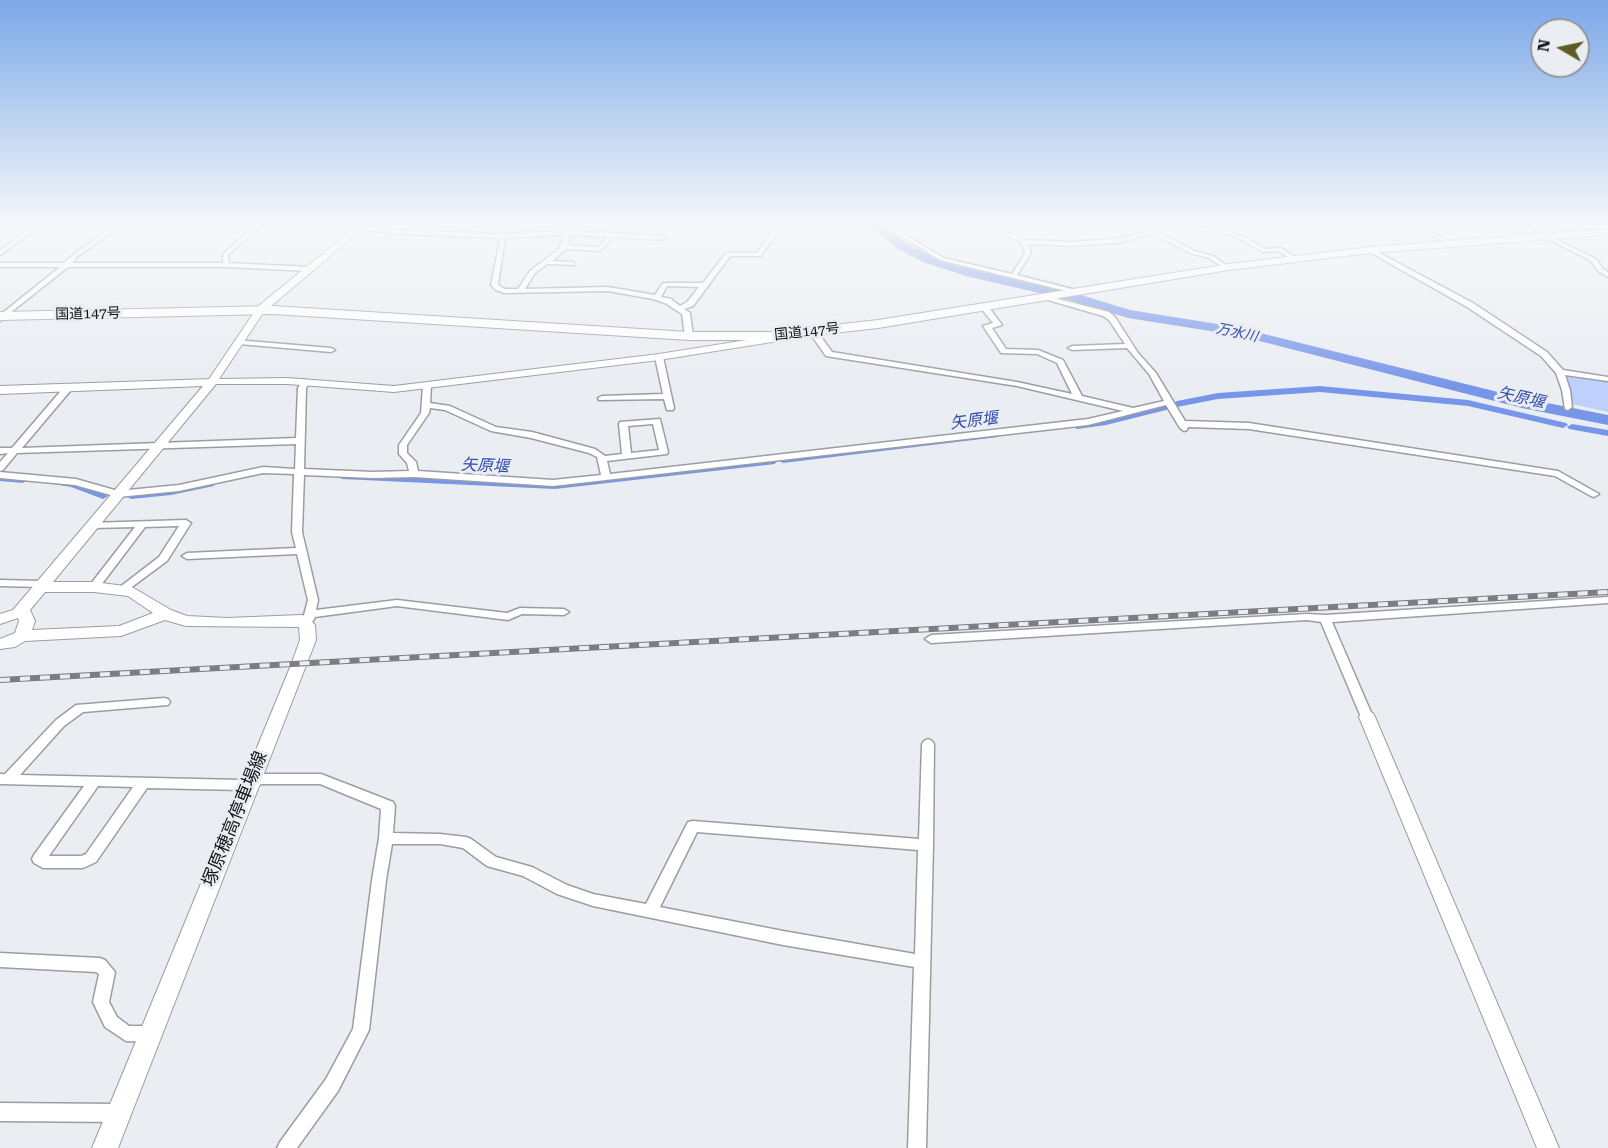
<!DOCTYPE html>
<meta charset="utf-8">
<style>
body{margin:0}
#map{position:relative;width:1608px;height:1148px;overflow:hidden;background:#eaedf2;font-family:"Roboto Serif",serif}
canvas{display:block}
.north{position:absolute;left:1530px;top:18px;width:60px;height:60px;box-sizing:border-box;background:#eaedf2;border:2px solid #94969a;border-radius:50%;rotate:279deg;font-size:16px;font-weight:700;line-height:24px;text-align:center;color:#131416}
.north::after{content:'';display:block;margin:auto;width:21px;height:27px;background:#605a26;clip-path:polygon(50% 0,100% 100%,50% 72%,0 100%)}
</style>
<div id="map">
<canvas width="1608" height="1148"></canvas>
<div class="north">N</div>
</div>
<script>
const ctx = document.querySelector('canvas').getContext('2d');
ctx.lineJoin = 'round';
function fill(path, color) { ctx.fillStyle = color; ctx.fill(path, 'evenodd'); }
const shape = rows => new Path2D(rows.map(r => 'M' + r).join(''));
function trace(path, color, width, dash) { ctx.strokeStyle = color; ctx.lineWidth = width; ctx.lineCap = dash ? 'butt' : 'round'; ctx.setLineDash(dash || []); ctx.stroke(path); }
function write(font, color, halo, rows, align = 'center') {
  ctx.font = font + ' "Roboto Serif","Noto Sans JP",serif'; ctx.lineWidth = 6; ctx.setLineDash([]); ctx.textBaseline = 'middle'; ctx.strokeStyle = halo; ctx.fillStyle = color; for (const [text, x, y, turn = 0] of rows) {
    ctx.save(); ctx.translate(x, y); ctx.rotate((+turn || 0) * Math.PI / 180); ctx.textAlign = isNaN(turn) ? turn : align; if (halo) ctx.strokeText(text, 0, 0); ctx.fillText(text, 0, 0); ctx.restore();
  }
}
const green = shape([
 [1566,373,1608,381,1608,412,1572,404]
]);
const canal = shape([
 [1320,386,1468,400,1566,423,1568,425,1563,428,1468,406,1320,392,1218,399,1177,407,1172,404,1177,401,1218,393,1320,386],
 [1167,404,1170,405,1170,409,1106,425,1077,429,1072,426,1077,423,1106,419,1167,404],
 [1572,424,1608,430,1608,436,1569,429,1567,427,1572,424],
 [994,432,999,435,998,437,783,463,778,460,783,457,994,432],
 [771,459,775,460,776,462,775,464,555,489,342,479,337,476,342,473,555,483,771,459],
 [0,475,23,477,28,480,23,483,0,481,0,475],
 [58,479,77,482,108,496,103,499,71,487,54,484,53,482,58,479],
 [210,481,214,482,215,484,214,486,171,495,131,499,126,496,131,493,171,489,210,481]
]);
const river = shape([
 [870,224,883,224,904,242,931,256,974,270,1078,294,1130,310,1236,327,1522,398,1608,415,1608,425,1522,408,1236,335,1128,318,1069,300,966,276,923,262,896,248,870,224]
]);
const minor = shape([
 [37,224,44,224,0,255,0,250,37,224],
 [117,224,124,224,78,256,72,263,223,263,223,254,257,224,263,224,228,255,229,263,310,267,313,269,310,271,226,267,68,267,0,321,0,315,60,267,0,267,0,263,64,263,74,254,117,224],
 [568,224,574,224,572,231,663,236,666,238,663,240,613,237,600,251,566,249,552,261,573,262,575,263,575,265,547,264,535,273,525,289,608,287,655,295,663,283,703,283,726,253,757,253,777,224,783,224,761,256,730,256,693,306,684,309,690,313,693,336,689,338,685,336,682,314,665,303,653,299,608,291,504,293,496,290,491,285,500,240,497,238,401,234,361,229,358,227,361,225,401,230,499,234,565,231,568,224],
 [564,235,559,249,530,271,518,289,505,289,498,285,505,238,564,235],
 [570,235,607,237,598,247,567,245,570,235],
 [667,286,699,287,687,302,680,306,671,299,661,297,667,286],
 [983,224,991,224,1025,240,1072,242,1116,239,1152,231,1167,224,1175,224,1159,232,1194,251,1213,256,1229,267,1224,268,1209,258,1190,253,1153,234,1116,243,1072,246,1028,244,1031,253,1017,275,1076,290,1077,291,1074,293,940,260,889,229,894,228,944,258,1012,274,1025,253,1021,243,983,224],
 [1199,224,1208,224,1242,236,1266,249,1281,248,1298,259,1293,260,1278,251,1263,252,1238,238,1199,224],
 [1404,224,1412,224,1454,243,1449,244,1404,224],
 [1497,224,1504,224,1529,237,1524,238,1497,224],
 [1529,224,1536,224,1548,235,1596,259,1603,269,1608,272,1608,277,1598,271,1591,261,1544,237,1529,224],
 [1368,249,1372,249,1473,303,1547,352,1563,370,1608,377,1608,381,1565,375,1570,390,1572,407,1568,410,1565,409,1562,390,1556,373,1541,356,1467,307,1368,251,1368,249],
 [1043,295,1109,312,1115,317,1138,353,1156,373,1185,421,1249,423,1558,471,1599,494,1594,497,1591,496,1555,476,1249,429,1188,427,1187,430,1184,431,1180,428,1166,405,1088,425,553,486,414,477,373,478,304,475,302,532,318,600,316,610,397,600,507,613,520,608,564,609,569,612,564,615,522,614,508,620,397,606,315,617,313,621,309,623,303,619,308,600,297,554,187,559,182,556,187,553,296,548,292,532,294,474,263,473,179,491,118,497,75,485,0,478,0,472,76,479,118,491,179,485,263,467,295,469,296,444,17,453,3,470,0,471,0,462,8,453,0,454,0,448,12,448,65,386,68,386,72,388,71,390,22,448,296,438,298,388,303,380,306,380,310,382,306,388,304,469,373,472,409,471,407,463,399,454,399,445,421,413,423,386,427,384,431,386,430,403,450,406,496,427,532,432,595,449,605,456,622,454,619,424,620,422,660,419,668,452,667,454,607,461,610,474,1088,419,1123,411,1017,386,826,356,809,332,816,330,832,352,1017,382,1072,394,1057,363,1037,354,1001,353,983,326,993,323,980,307,984,305,987,305,1002,325,992,328,1006,349,1038,350,1063,360,1082,396,1133,408,1164,401,1149,374,1127,348,1072,350,1068,348,1072,346,1125,344,1109,320,1103,316,1041,298,1041,296,1043,295],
 [430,408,445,410,491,431,531,438,589,453,597,457,601,475,553,480,418,471,416,462,407,453,407,445,429,413,430,408],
 [653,424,659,450,631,453,628,426,653,424],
 [236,340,331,348,335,350,331,352,239,344,235,342,236,340],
 [656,355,662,355,663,357,674,408,673,410,667,410,664,399,599,400,598,398,602,396,663,394,655,357,656,355],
 [186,520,191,523,167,561,125,592,121,593,116,590,159,557,179,526,145,527,98,589,90,589,89,587,90,585,135,527,92,528,89,527,87,525,89,523,186,520],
 [0,580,42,581,47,584,42,587,0,586,0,580],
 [1608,597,1608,603,1332,622,1373,717,1371,720,1367,721,1363,720,1361,717,1321,622,1307,620,931,643,925,639,931,635,1307,614,1325,615,1608,597],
 [164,698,168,699,170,702,168,705,83,712,64,726,20,775,241,780,262,774,321,774,393,802,395,806,393,833,440,834,466,837,471,839,496,857,532,867,567,885,593,894,646,904,688,822,693,821,919,839,922,744,924,741,928,739,932,741,934,744,933,845,926,1148,908,1148,914,967,783,945,593,906,557,894,523,876,487,866,463,848,440,844,392,844,386,880,369,1030,338,1091,297,1148,277,1148,280,1142,326,1079,353,1029,372,880,379,838,381,809,320,784,262,784,241,790,147,788,96,862,83,868,43,868,34,863,32,859,34,855,84,786,0,784,0,774,5,774,56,720,76,705,164,698],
 [98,786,133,787,86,854,81,856,49,856,98,786],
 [697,832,918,850,915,954,783,931,660,907,697,832],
 [0,953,100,958,105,960,115,972,109,1002,117,1017,129,1026,150,1026,156,1029,158,1034,156,1039,150,1042,126,1041,105,1027,93,1002,99,974,96,972,0,967,0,953],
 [0,1103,119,1104,125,1107,128,1113,125,1119,119,1122,0,1121,0,1103]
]);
const tertiary = shape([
 [260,307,265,310,219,379,287,378,394,386,659,354,791,333,796,336,791,339,659,360,394,392,287,384,208,384,207,382,257,308,260,307],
 [1367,711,1373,713,1375,717,1559,1148,1537,1148,1359,717,1361,713,1367,711]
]);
const secondary = shape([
 [359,224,368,224,264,312,256,312,256,308,359,224],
 [212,379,216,380,216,384,53,582,94,582,132,587,171,610,187,616,227,618,301,615,307,616,315,625,316,640,118,1148,92,1148,291,665,300,640,299,627,186,626,165,620,121,636,25,641,15,647,0,649,0,639,15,633,19,621,18,618,0,624,0,614,13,610,203,386,0,394,0,386,212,379],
 [45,592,94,592,128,596,153,613,119,626,32,630,35,621,30,610,45,592]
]);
const trunk = shape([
 [1608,229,1608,235,1370,253,1229,270,878,328,771,340,689,340,273,314,0,320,0,312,273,306,689,332,771,332,878,320,1229,264,1370,247,1608,229]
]);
const rail = shape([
 [0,680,1608,592]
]);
const farStreetnames = [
 ["国道147号",88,314,-1],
 ["国道147号",807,332,-6]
];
const farWaternames = [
 ["万水川",1237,333,12]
];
const waterNames = [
 ["矢原堰",1521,398,13],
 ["矢原堰",974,421,-7],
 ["矢原堰",485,466,3]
];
const nearStreetnames = [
 ["塚原穂高停車場線",235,819,-68]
];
fill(green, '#bed0fb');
fill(canal, '#7896e9');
fill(river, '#7896e9');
trace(minor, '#9b9da2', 3);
trace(tertiary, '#9b9da2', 2);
trace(secondary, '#9b9da2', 2);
trace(trunk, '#9b9da2', 2);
fill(minor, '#fff');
fill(tertiary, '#fff');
fill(secondary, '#fff');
fill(trunk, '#fff');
trace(rail, '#7b7d80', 6);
trace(rail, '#eaedf2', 4, [10]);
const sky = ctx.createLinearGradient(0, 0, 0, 385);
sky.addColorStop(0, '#7ba8e8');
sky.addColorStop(0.58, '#f6f7f9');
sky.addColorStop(1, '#f6f7f900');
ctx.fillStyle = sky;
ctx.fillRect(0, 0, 1608, 385);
write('14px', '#131416', '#eaedf2', farStreetnames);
write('italic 14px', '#314bac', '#eaedf2', farWaternames);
write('italic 16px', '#314bac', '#eaedf2', waterNames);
write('18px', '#131416', '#eaedf2', nearStreetnames);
</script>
